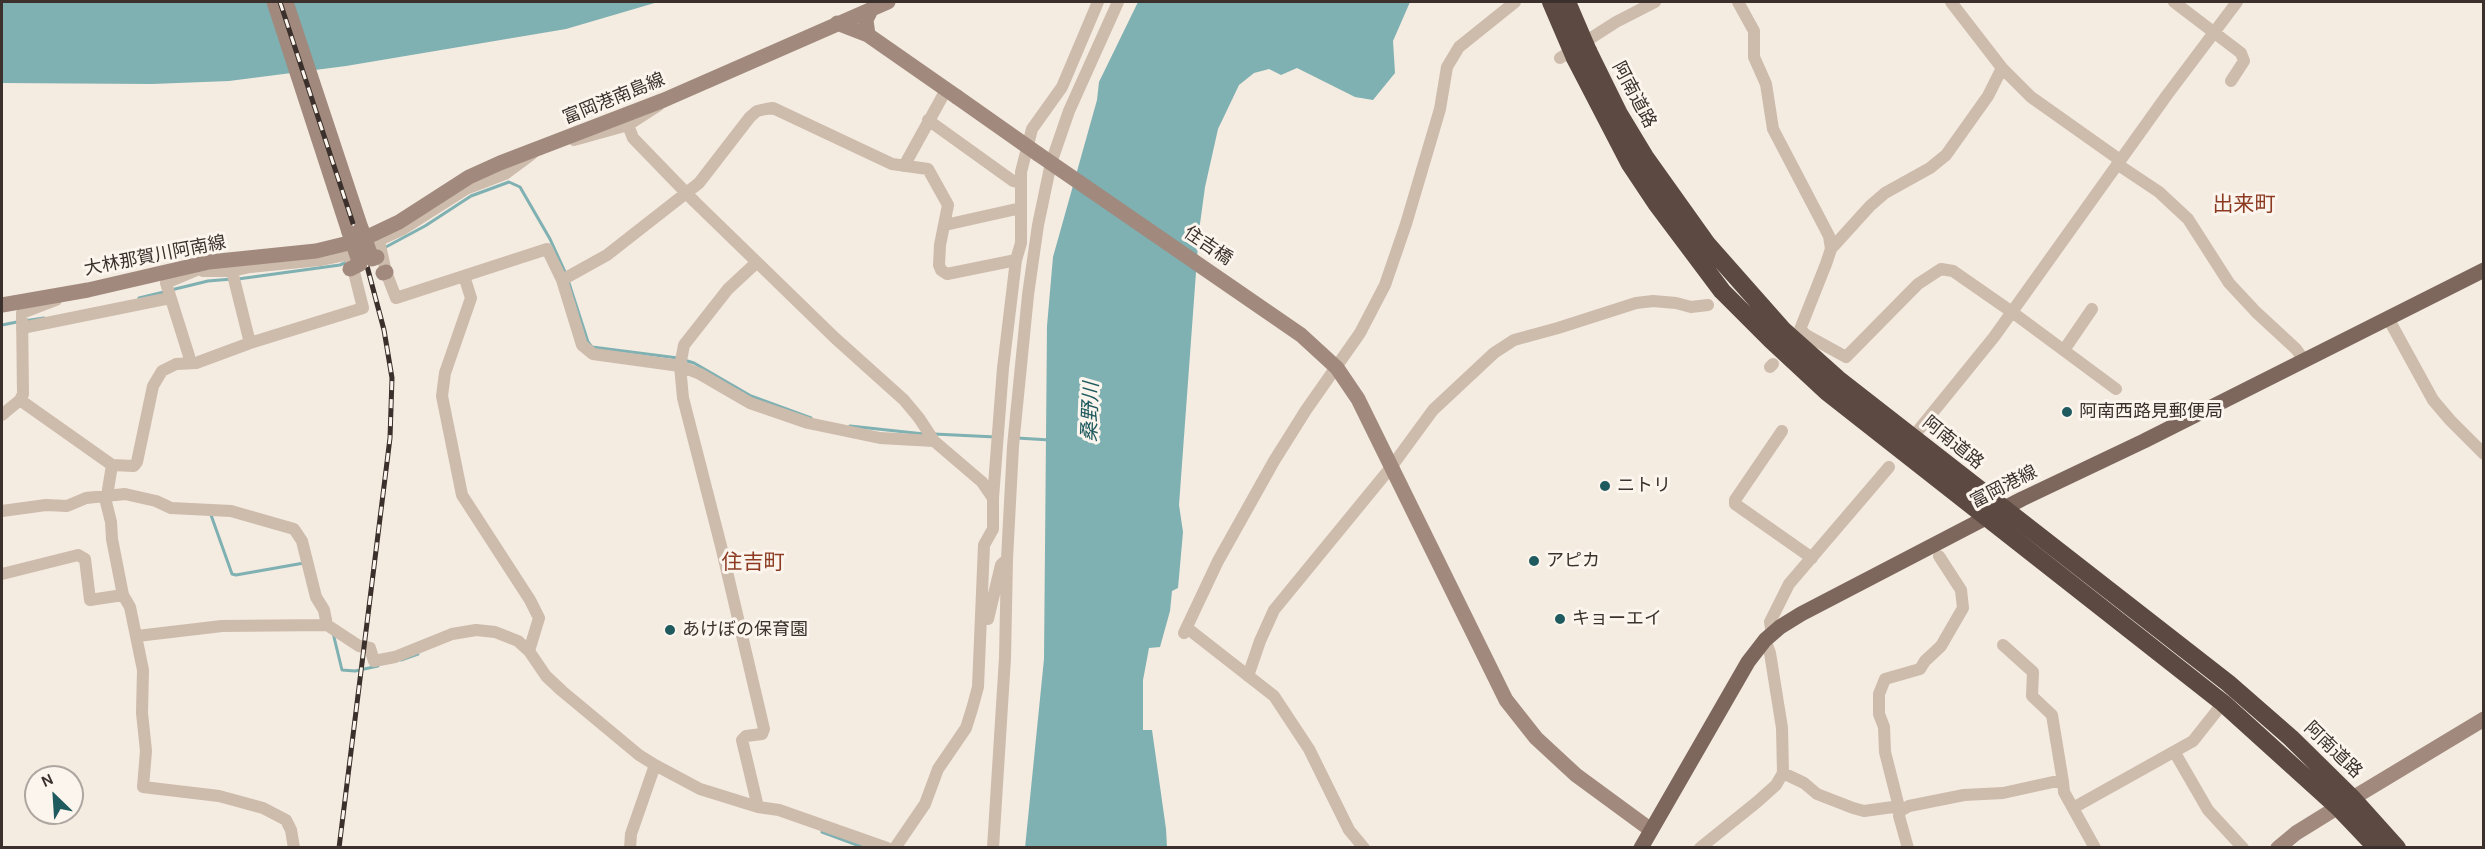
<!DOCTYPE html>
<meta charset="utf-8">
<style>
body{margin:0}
#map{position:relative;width:2485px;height:849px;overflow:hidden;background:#f4ebe1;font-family:Karla,sans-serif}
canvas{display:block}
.frame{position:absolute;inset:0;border:3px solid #3b302b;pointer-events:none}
.north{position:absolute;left:24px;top:765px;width:60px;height:60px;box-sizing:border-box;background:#fbf5ee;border:2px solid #aea6a0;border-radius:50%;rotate:335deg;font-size:16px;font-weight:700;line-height:24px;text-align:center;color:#3b302b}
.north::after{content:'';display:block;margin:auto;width:21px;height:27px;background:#1f5a5e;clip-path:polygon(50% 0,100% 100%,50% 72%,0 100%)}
</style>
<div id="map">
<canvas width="2485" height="849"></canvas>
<div class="frame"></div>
<div class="north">N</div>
</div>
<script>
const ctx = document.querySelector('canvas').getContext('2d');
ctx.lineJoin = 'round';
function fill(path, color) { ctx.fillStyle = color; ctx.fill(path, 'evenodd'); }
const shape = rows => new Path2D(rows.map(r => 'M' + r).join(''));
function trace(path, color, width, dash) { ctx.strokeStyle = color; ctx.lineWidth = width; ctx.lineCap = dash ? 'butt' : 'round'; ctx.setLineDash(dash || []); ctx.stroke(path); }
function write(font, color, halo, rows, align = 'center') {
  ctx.font = font + ' Karla,"Noto Sans JP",sans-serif'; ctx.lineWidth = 6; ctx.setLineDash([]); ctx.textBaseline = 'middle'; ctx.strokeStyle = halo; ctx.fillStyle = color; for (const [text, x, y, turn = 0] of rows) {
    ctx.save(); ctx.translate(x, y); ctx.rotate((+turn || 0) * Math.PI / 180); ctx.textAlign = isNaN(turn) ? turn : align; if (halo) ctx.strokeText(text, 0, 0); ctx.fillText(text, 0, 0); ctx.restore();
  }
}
const water = shape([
 [2,2,658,2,566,29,346,66,229,81,152,84,2,83],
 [1138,2,1410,2,1393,41,1395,73,1373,100,1355,97,1297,68,1281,75,1269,69,1254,73,1239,85,1218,129,1205,187,1199,231,1179,505,1183,532,1178,588,1172,591,1170,611,1160,647,1149,648,1143,680,1143,730,1152,730,1166,829,1167,847,1025,848,1044,659,1047,326,1053,257,1097,100,1099,82]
]);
const stream = shape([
 [384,248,425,226,471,196,509,182,520,187,550,239,566,274],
 [238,279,340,265,347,262],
 [568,280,588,342,592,347,678,358],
 [171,290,208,281,232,279],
 [139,298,164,292],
 [24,321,44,318],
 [2,325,17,322],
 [684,360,694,363,751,396,811,418],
 [850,426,924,434],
 [934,434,996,437],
 [1017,438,1050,440],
 [211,515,232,574,236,575,304,563],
 [333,633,342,670,355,671,378,666],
 [401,660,418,654],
 [822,832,865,848]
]);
const street = shape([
 [1738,2,1754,31,1754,57,1766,84,1773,129,1829,236,1831,249,1826,264,1799,332],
 [1951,2,2002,68,2031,97,2120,160],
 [2174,2,2241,53,2244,61,2231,81],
 [1560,58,1616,22,1655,2],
 [928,120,1013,181,1021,183],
 [628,125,633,138,695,202,835,338,904,400,919,418,934,441,982,482,993,498,993,529,984,545,978,687,972,709,966,728,938,769,925,804,895,848],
 [574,140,628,125,659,105],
 [2117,164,2159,192,2188,219,2229,283,2256,312,2296,349,2304,360],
 [904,166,946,90],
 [945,225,1021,208],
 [379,241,386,272,396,298,547,249,562,280],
 [1831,249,1870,206,1885,193,1930,168,1946,155,1988,96,2002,68],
 [756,263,728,289,684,345,680,366,683,398,721,546,764,729,762,734,746,736,742,740,758,807],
 [195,265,203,271,232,271,250,267,320,260,349,254,403,229,466,189,505,174,532,154],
 [232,271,250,343],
 [464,276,471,298,445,373,442,396,462,495,530,600,539,618,529,651],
 [2388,318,2433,400,2450,420,2484,454],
 [22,328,170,298],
 [1800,329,1806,335,1846,357,1918,284,1941,269,1953,271,2012,312,2116,389],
 [2064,350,2092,309],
 [188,362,189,356,166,283,199,269],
 [1770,367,1773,364],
 [20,400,112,465,134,466,137,462,153,386,162,371,176,364,196,363,250,343,363,308,351,260],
 [2,415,20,400,23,394,22,313,56,300],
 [1782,431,1735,500,1735,504,1812,558],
 [1912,438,1994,337,2167,95,2237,2],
 [934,441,880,438,808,423,750,403,700,374,680,366,593,354,582,345,562,280,607,255,699,183,750,117,757,111,766,109,773,108,892,164,928,169,948,205,940,245,939,265,941,270,947,274,1016,260],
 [112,465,106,502,111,522,112,539,123,595,130,607,143,670,142,713,146,751,143,787,219,796,263,808,286,820,291,830,294,848],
 [993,498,1003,368,1016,260,1021,243,1021,172,1032,129,1062,87,1098,2],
 [2,511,46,505,67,506,86,498,125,494,156,501,171,508,231,511,294,529,302,541,316,597,324,610,327,625],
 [2,574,78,555,85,559,90,600,123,595],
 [988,619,1001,565,1004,562],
 [1187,628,1274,696,1309,749,1349,830,1364,848],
 [1184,633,1218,561,1274,461,1306,410,1360,333,1385,285,1406,224,1440,109,1447,67,1459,47,1515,2],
 [1772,634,1770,622,1789,584,1889,467],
 [137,636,222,626,327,625,359,646,370,648,374,661,395,657,452,634,476,630,495,632,518,641,529,651,546,676,562,691,639,755,655,765,700,789,758,807,779,810,887,848],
 [2003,645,2033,672,2032,696,2052,715,2063,782],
 [1248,676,1260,641,1274,610,1392,466,1433,410,1494,353,1514,340,1558,328,1636,303,1653,301,1676,303,1691,307,1708,305],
 [2175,753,2208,810,2243,848],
 [1783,773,1804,783,1817,794,1853,808,1864,811,1893,807,1900,811],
 [2073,808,2193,741,2223,703],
 [1900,811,1909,806,1964,795,2003,793,2053,782,2063,782,2064,792,2095,848],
 [630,848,631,834,655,765],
 [993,848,1005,658,1007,559,1013,446,1028,295,1038,225,1051,163,1069,111,1118,2],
 [1700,848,1757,802,1776,785,1783,773,1782,728,1770,653,1765,640],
 [1908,848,1899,816,1900,811,1885,752,1884,727,1879,714,1879,694,1885,679,1920,669,1925,661,1941,646,1963,608,1961,590,1939,556]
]);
const secondary = shape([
 [274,2,349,232],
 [286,2,361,228],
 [837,23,868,35,866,20,872,8],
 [868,35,957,97],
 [1038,154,1301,335,1337,368,1358,399,1506,700,1536,738,1576,775,1651,830],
 [383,273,386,272],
 [2,305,88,290,209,262,316,251,361,240,399,222,469,177,500,163,664,100,888,2],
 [2278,848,2296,833,2338,807,2484,719]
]);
const primary = shape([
 [1641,848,1748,662,1765,640,1780,627,1801,614,2022,499,2144,441,2484,270]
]);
const highway = shape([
 [1588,51,1619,114,1645,157,1707,244,1783,330,1838,379,2228,683,2291,738,2353,799,2397,848],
 [1575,58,1630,164,1656,203,1722,291,1771,340,1827,392,2223,703,2338,807,2377,848]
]);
const rail = shape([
 [280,2,367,266,384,330,392,378,390,438,339,848]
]);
const secondaryBridge = shape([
 [957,97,1038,154],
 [361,228,372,259,377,257],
 [349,232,360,264,350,269]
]);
const highwayBridge = shape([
 [1551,2,1575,58],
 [1567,2,1588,51]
]);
const markers = [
 [2067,412,6,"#1f5a5e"],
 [1605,486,6,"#1f5a5e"],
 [1534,561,6,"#1f5a5e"],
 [1560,619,6,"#1f5a5e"],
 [670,630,6,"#1f5a5e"]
];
const streetNames = [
 ["阿南道路",1634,95,62],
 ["富岡港南島線",614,99,-22],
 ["住吉橋",1208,246,34],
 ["大林那賀川阿南線",155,256,-11],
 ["阿南道路",1953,443,39],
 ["富岡港線",2004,487,-27],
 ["阿南道路",2333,750,44]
];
const poiNames = [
 ["阿南西路見郵便局",2079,412],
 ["ニトリ",1617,486],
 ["アピカ",1546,561],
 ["キョーエイ",1572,619],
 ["あけぼの保育園",682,630]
];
const waterNames = [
 ["桑野川",1091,412,-88]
];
const quarterNames = [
 ["出来町",2244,205],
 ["住吉町",753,563]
];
fill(water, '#7fb0b2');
trace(stream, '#7fb0b2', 3);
trace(street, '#cdbbac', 12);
trace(secondary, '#a18a7d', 15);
trace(primary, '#7d675c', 15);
trace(highway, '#5c4a42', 18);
trace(rail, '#3b302b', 5);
trace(rail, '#fbf5ee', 3, [9]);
trace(secondaryBridge, '#a18a7d', 15);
trace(highwayBridge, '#5c4a42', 18);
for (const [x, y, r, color] of markers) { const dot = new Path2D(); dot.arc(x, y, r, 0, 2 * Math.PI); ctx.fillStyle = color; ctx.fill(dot); trace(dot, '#fbf5ee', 2); }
write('18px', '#3b302b', '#fbf5ee', streetNames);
write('18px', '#3b302b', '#fbf5ee', poiNames, 'left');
write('italic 20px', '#1f5a5e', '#fbf5ee', waterNames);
write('21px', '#8c3b22', '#fbf5ee', quarterNames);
</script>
